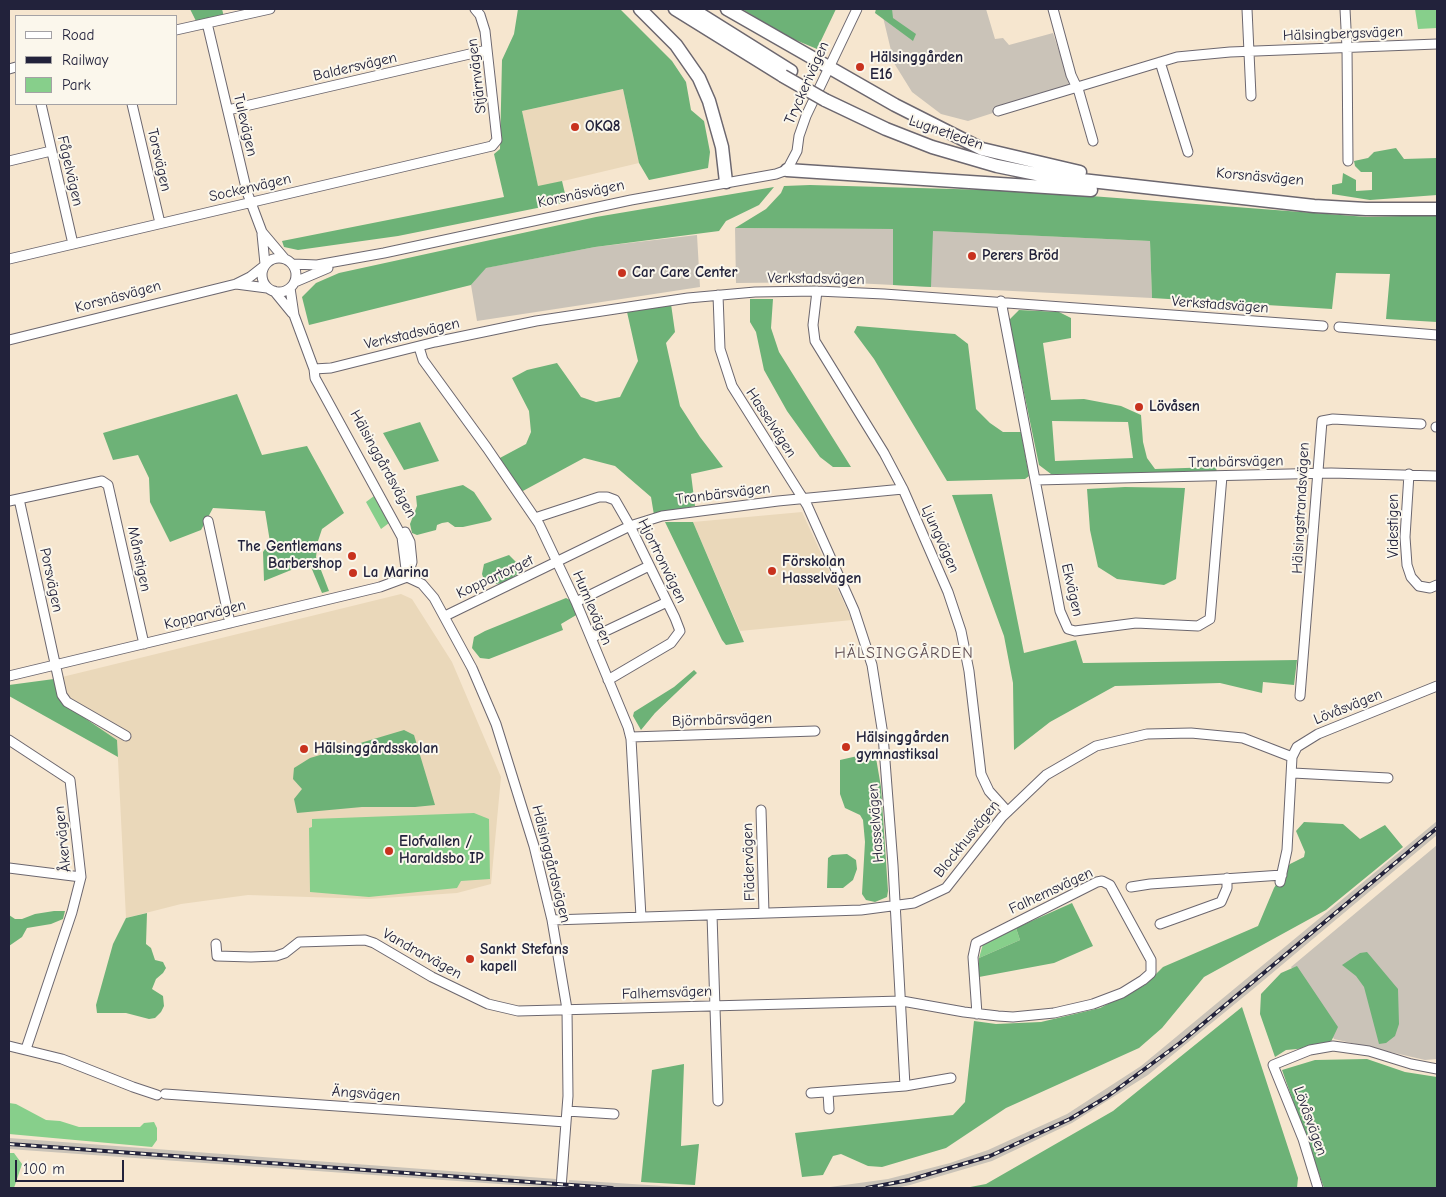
<!DOCTYPE html>
<meta charset="utf-8">
<style>
body{margin:0}
#map{position:relative;width:1446px;height:1197px;overflow:hidden;background:#f6e6cf;font-family:"Comic Neue",sans-serif}
canvas{display:block}
.frame{position:absolute;inset:0;border:10px solid #22223b;pointer-events:none}
.legend{position:absolute;left:15px;top:15px;width:162px;height:90px;box-sizing:border-box;background:#fbf7ec;border:1px solid #a4a2a5;margin:0;padding:6px 9px;list-style:none;font-size:15px;color:#22223b}
.legend li{display:flex;align-items:center;gap:10px;height:25px}
.legend b{width:25px;border:1px solid #a4a2a5}
.scale{position:absolute;left:15px;top:1160px;width:109px;height:22px;box-sizing:border-box;border:2px solid #22223b;border-top:0;padding-left:6px;font-size:15px;line-height:18px;white-space:nowrap;color:#22223b;-webkit-text-stroke:4px #fbf7ec;paint-order:stroke}
</style>
<div id="map">
<canvas width="1446" height="1197"></canvas>
<div class="frame"></div>
<ul class="legend">
<li><b style="height:6px;background:#fff"></b>Road</li>
<li><b style="height:6px;background:#22223b"></b>Railway</li>
<li><b style="height:14px;background:#87cf8b"></b>Park</li>
</ul>
<div class="scale">100 m</div>
</div>
<script>
const ctx = document.querySelector('canvas').getContext('2d');
ctx.lineJoin = 'round';
function fill(path, color) { ctx.fillStyle = color; ctx.fill(path, 'evenodd'); }
const shape = rows => new Path2D(rows.map(r => 'M' + r).join(''));
function trace(path, color, width, dash) { ctx.strokeStyle = color; ctx.lineWidth = width; ctx.lineCap = dash ? 'butt' : 'round'; ctx.setLineDash(dash || []); ctx.stroke(path); }
function write(font, color, halo, rows, align = 'center') {
  ctx.font = font + ' "Comic Neue",sans-serif'; ctx.lineWidth = 4; ctx.setLineDash([]); ctx.textBaseline = 'middle'; ctx.strokeStyle = halo; ctx.fillStyle = color; for (const [text, x, y, turn = 0] of rows) {
    ctx.save(); ctx.translate(x, y); ctx.rotate((+turn || 0) * Math.PI / 180); ctx.textAlign = isNaN(turn) ? turn : align; if (halo) ctx.strokeText(text, 0, 0); ctx.fillText(text, 0, 0); ctx.restore();
  }
}
const built = shape([
 [623,89,639,163,538,187,522,111],
 [802,512,852,620,740,631,693,522],
 [401,594,412,599,452,662,501,777,491,884,457,893,369,899,248,895,181,904,126,918,117,740,61,702,54,679]
]);
const industrial = shape([
 [887,9,986,9,995,39,1003,38,1009,45,1053,33,1071,88,968,121,941,114,912,92,894,63,883,17],
 [735,228,893,229,1150,241,1152,298,834,282,736,283],
 [697,235,700,287,477,321,471,285,485,268,595,247],
 [1437,821,1437,835,1252,990,1148,1075,1072,1123,992,1161,910,1185,896,1188,823,1188,888,1179,950,1163,988,1150,1067,1114,1141,1066],
 [1437,845,1437,1059,1425,1060,1334,1039,1291,967],
 [9,1138,556,1179,555,1188,9,1149],
 [569,1180,695,1188,568,1188]
]);
const green = shape([
 [1415,9,1437,9,1437,28,1418,29],
 [374,496,389,523,381,529,366,502],
 [474,813,489,819,490,879,461,881,457,888,369,897,310,892,309,828,312,827,312,819],
 [1016,928,1020,940,979,958,983,944],
 [9,1103,16,1104,46,1120,60,1121,79,1127,140,1127,144,1123,154,1122,157,1128,157,1140,152,1147,9,1134],
 [9,1153,14,1153,22,1164,14,1188,9,1188]
]);
const forest = shape([
 [190,9,222,9,224,17,196,21],
 [518,9,620,9,672,61,686,82,691,110,704,121,710,152,708,168,649,180,639,163,623,89,522,111,538,186,562,181,567,202,398,236,298,250,284,247,282,241,504,197,494,154,500,149,502,60,514,34],
 [742,9,836,9,817,49,786,36],
 [876,9,892,9,893,18,916,34,913,41,875,13],
 [1396,148,1404,159,1437,158,1437,195,1370,200,1332,194,1332,185,1342,183,1343,173,1356,180,1356,191,1372,190,1372,172,1361,172,1355,166,1354,161,1368,158,1374,152],
 [810,185,1025,191,1367,217,1437,215,1437,322,1386,319,1390,274,1336,273,1332,309,1152,298,1150,241,933,231,931,287,893,285,893,229,735,228,766,209,781,193,784,186],
 [774,187,759,205,726,221,719,231,595,247,486,268,471,285,309,325,302,297,316,283,339,273,596,217],
 [750,299,773,299,771,328,779,352,851,467,833,467,820,457,787,411,764,370,756,332,750,322],
 [671,304,675,332,666,343,680,406,700,437,723,467,691,474,695,506,654,515,651,497,615,466,584,458,521,492,498,459,526,444,531,432,529,411,512,378,527,370,557,363,581,397,596,402,620,397,638,361,627,312],
 [1019,310,1059,312,1071,318,1071,338,1043,343,1051,400,1084,399,1121,406,1141,415,1143,442,1147,458,1155,469,1216,467,1217,473,1051,474,1039,465,1009,320],
 [1052,421,1128,422,1133,458,1055,461],
 [857,326,955,334,968,344,976,409,990,423,1003,432,1021,432,1029,476,1025,479,947,481,874,359,854,332],
 [237,394,262,455,307,446,344,513,322,529,318,541,316,557,329,591,322,593,311,567,306,564,264,581,263,552,270,542,265,511,213,508,201,530,170,542,150,502,149,478,138,455,113,460,103,433],
 [420,422,439,461,404,470,383,433],
 [463,485,474,492,492,519,490,521,463,527,455,527,448,522,442,523,437,525,436,530,417,535,412,533,410,524,417,506,416,496],
 [1125,487,1185,488,1176,579,1164,585,1117,579,1098,567,1090,530,1087,489],
 [992,494,1024,653,1076,640,1083,663,1297,660,1294,685,1263,682,1262,693,1220,683,1115,686,1050,722,1014,750,1013,683,1004,636,952,495],
 [665,522,693,522,744,642,726,645,722,640],
 [509,555,517,563,520,572,505,583,493,584,484,580,482,574,484,564],
 [566,598,572,601,578,614,561,624,563,630,489,659,480,658,472,648,474,637,485,631],
 [694,670,697,673,655,713,641,730,633,716,634,712,674,687],
 [54,679,61,702,117,740,118,757,9,696,9,685],
 [404,730,414,735,435,805,415,807,362,807,297,813,294,799,302,789,293,779,294,768,310,758],
 [862,755,876,758,881,787,888,891,887,897,875,902,866,900,862,894,865,842,863,820,860,815,845,808,840,794,840,760],
 [1304,822,1343,824,1360,839,1385,825,1403,847,1326,910,1204,977,1162,1028,1139,1048,1006,1108,946,1148,882,1167,868,1166,841,1154,833,1156,823,1175,802,1177,795,1133,953,1115,965,1102,974,1021,996,1024,1041,1022,1100,1008,1145,985,1163,967,1258,926,1274,888,1285,870,1290,864,1304,857,1305,852,1296,831],
 [847,854,856,860,857,869,853,880,843,888,827,888,828,858,832,855],
 [1072,903,1093,946,1054,963,979,977,979,958,1020,940,1016,928],
 [54,911,65,911,63,919,51,924,27,928,22,937,9,946,9,915,15,919,22,919,35,914],
 [147,913,146,944,151,948,155,960,163,962,166,968,163,973,156,979,152,989,163,996,164,1006,161,1012,155,1018,149,1019,126,1013,97,1013,96,1005,113,944,126,918],
 [1367,952,1398,989,1399,1024,1395,1036,1386,1043,1379,1044,1364,987,1356,976,1342,965,1360,953],
 [1297,966,1338,1027,1329,1046,1286,1050,1275,1057,1260,1014,1261,994,1281,973],
 [1242,1007,1298,1178,1297,1188,965,1188,986,1184,1113,1111],
 [1367,1059,1405,1072,1437,1077,1437,1188,1324,1188,1282,1070,1315,1060],
 [684,1064,681,1146,699,1144,695,1185,641,1182,652,1070]
]);
const minor = shape([
 [1053,9,1071,75,1079,92,1093,141],
 [1247,9,1251,96],
 [1345,9,1347,48,1348,161],
 [207,23,247,192,262,232,284,258],
 [176,30,270,9],
 [1160,62,1188,152],
 [9,69,16,67],
 [41,104,73,244],
 [132,104,160,223],
 [228,110,487,50],
 [998,111,1177,57,1230,52,1437,44],
 [9,161,51,151],
 [262,234,265,264],
 '262 275a17 17 0 1 1 34 0a17 17 0 1 1-34 0Z',
 [9,259,492,146,497,140,485,31,480,15,475,9],
 [293,264,317,265,384,253,631,200,776,174,787,170,797,151,799,136,806,116,857,9],
 [295,282,328,268],
 [236,284,267,288],
 [290,288,294,315,314,369,315,378,402,537,407,577],
 [274,291,292,313],
 [817,291,813,325,815,341,884,453,903,489,948,592,961,631,969,671,981,774,989,791,1007,811],
 [718,295,720,349,732,386,807,505,854,610,872,665,883,735,893,865,905,1086],
 [1001,301,1060,611,1068,629,1075,631,1136,623,1198,626,1210,619,1222,476],
 [1339,327,1437,335],
 [9,340,236,284,250,277,264,266],
 [419,347,423,360,487,448,539,524,576,602,628,727,631,739,641,917],
 [314,369,331,368,435,342,536,321,688,298,755,292,817,291,884,294,1323,326],
 [1436,427,1437,427],
 [1409,474,1405,537,1407,565,1411,577,1419,586,1430,588,1437,585],
 [1036,480,1331,473,1437,476],
 [19,499,62,695,67,702,126,736],
 [9,501,102,481,108,485,144,644],
 [535,518,599,497,607,497,615,500,630,526,675,618,680,631,671,643,608,680],
 [208,521,230,623],
 [405,532,410,542,412,562,407,577],
 [407,577,422,584,434,598,472,668,496,724,534,846,552,920,567,1009,568,1096,561,1188],
 [576,602,649,566],
 [445,616,630,526,662,516,778,501,903,489],
 [591,638,667,602],
 [9,676,380,587,407,577],
 [1300,696,1322,421,1333,419,1421,424],
 [631,737,815,731],
 [9,740,70,780,81,877,72,912,26,1049],
 [1293,773,1388,778],
 [761,810,764,913],
 [9,868,81,877],
 [1280,882,1287,850,1292,757,1297,747,1318,734,1437,686],
 [1131,887,1150,884,1282,875],
 [712,915,718,1101],
 [552,920,861,910,914,903,946,888,1002,817,1046,775,1096,746,1147,734,1191,733,1243,738,1292,757],
 [1160,924,1221,902,1227,888,1227,878],
 [216,944,217,956,251,957,276,956,285,953,299,942,365,940,374,943,432,977,488,1004,518,1011,902,1001,964,1012,998,1016,1013,1017,1054,1013,1093,1004,1122,993,1143,980,1151,973,1151,960,1110,885,1102,881,1097,882,976,943,973,957,977,1014],
 [9,1046,62,1059,133,1087,157,1095],
 [828,1092,829,1109],
 [811,1093,905,1086,951,1078],
 [165,1094,566,1122],
 [567,1111,614,1114],
 [1318,1188,1303,1139,1273,1065,1310,1050,1333,1046,1369,1051,1411,1064,1437,1069]
]);
const highway = shape([
 [640,9,676,45,699,78,709,101,722,147,726,182],
 [675,9,783,76],
 [692,9,791,71],
 [727,9,895,105,982,149,1080,172],
 [825,100,886,129,932,147,997,166,1046,176,1314,206,1366,209,1437,209],
 [787,170,1091,190]
]);
const rail = shape([
 [9,1144,612,1188],
 [867,1188,909,1180,990,1156,1070,1119,1108,1096,1180,1043,1437,828]
]);
const highwayBridge = shape([
 [783,76,825,100]
]);
const markers = [
 [860,67,5,"#c8321e"],
 [575,127,5,"#c8321e"],
 [972,256,5,"#c8321e"],
 [622,273,5,"#c8321e"],
 [1139,407,5,"#c8321e"],
 [352,556,5,"#c8321e"],
 [772,571,5,"#c8321e"],
 [353,573,5,"#c8321e"],
 [846,747,5,"#c8321e"],
 [304,749,5,"#c8321e"],
 [389,851,5,"#c8321e"],
 [470,959,5,"#c8321e"]
];
const streetNames = [
 ["Hälsingbergsvägen",1343,34,-2],
 ["Baldersvägen",355,67,-13],
 ["Stjärnvägen",477,76,-97],
 ["Tryckerivägen",807,83,-66],
 ["Tulevägen",245,125,77],
 ["Lugnetleden",946,133,19],
 ["Torsvägen",159,160,77],
 ["Fågelvägen",70,171,77],
 ["Korsnäsvägen",1260,177,5],
 ["Sockenvägen",250,188,-13],
 ["Korsnäsvägen",581,194,-12],
 ["Verkstadsvägen",816,279,1],
 ["Korsnäsvägen",118,297,-15],
 ["Verkstadsvägen",1220,305,4],
 ["Verkstadsvägen",412,334,-13],
 ["Hasselvägen",771,423,57],
 ["Tranbärsvägen",1236,462,-1],
 ["Hälsinggårdsvägen",383,464,61],
 ["Tranbärsvägen",723,494,-7],
 ["Hälsingstrandsvägen",1301,508,-87],
 ["Videstigen",1394,526,-90],
 ["Ljungvägen",940,539,66],
 ["Månstigen",139,559,78],
 ["Hjortronvägen",662,561,64],
 ["Koppartorget",495,577,-25],
 ["Porsvägen",51,580,78],
 ["Ekvägen",1072,590,77],
 ["Humlevägen",592,608,67],
 ["Kopparvägen",205,615,-14],
 ["Lövåsvägen",1348,707,-22],
 ["Björnbärsvägen",722,720,-2],
 ["Hasselvägen",876,823,-94],
 ["Åkervägen",63,839,-96],
 ["Blockhusvägen",967,839,-51],
 ["Flädervägen",749,862,-92],
 ["Hälsinggårdsvägen",551,864,76],
 ["Falhemsvägen",1051,891,-25],
 ["Vandrarvägen",422,954,29],
 ["Falhemsvägen",667,993,-2],
 ["Ängsvägen",366,1094,4],
 ["Lövåsvägen",1310,1121,70]
];
const poiNames = [
 ["Hälsinggården",870,58],
 ["E16",870,75],
 ["OKQ8",585,127],
 ["Perers Bröd",982,256],
 ["Car Care Center",632,273],
 ["Lövåsen",1149,407],
 ["The Gentlemans",342,547,"right"],
 ["Barbershop",342,564,"right"],
 ["Förskolan",782,562],
 ["Hasselvägen",782,579],
 ["La Marina",363,573],
 ["Hälsinggården",856,738],
 ["gymnastiksal",856,755],
 ["Hälsinggårdsskolan",314,749],
 ["Elofvallen /",399,842],
 ["Haraldsbo IP",399,859],
 ["Sankt Stefans",480,950],
 ["kapell",480,967]
];
const neighbourhoodNames = [
 ["HÄLSINGGÅRDEN",904,653]
];
fill(built, '#ead8ba');
fill(industrial, '#cac3b8');
fill(green, '#87cf8b');
fill(forest, '#6db277');
trace(minor, '#6c676f', 11);
trace(highway, '#6c676f', 15);
trace(minor, '#fff', 9);
trace(highway, '#fff', 12);
trace(rail, '#22223b', 4);
trace(rail, '#fbf7ec', 2, [5.5]);
trace(highwayBridge, '#6c676f', 15, []);
trace(highwayBridge, '#fff', 12);
for (const [x, y, r, color] of markers) { const dot = new Path2D(); dot.arc(x, y, r, 0, 2 * Math.PI); ctx.fillStyle = color; ctx.fill(dot); trace(dot, '#fbf7ec', 2); }
write('15px', '#22223b', '#fbf7ec', streetNames);
write('bold 15px', '#22223b', '#fbf7ec', poiNames, 'left');
ctx.letterSpacing = '1px';
write('16px', '#625156', '#fbf7ec', neighbourhoodNames);
ctx.letterSpacing = '0px';
</script>
